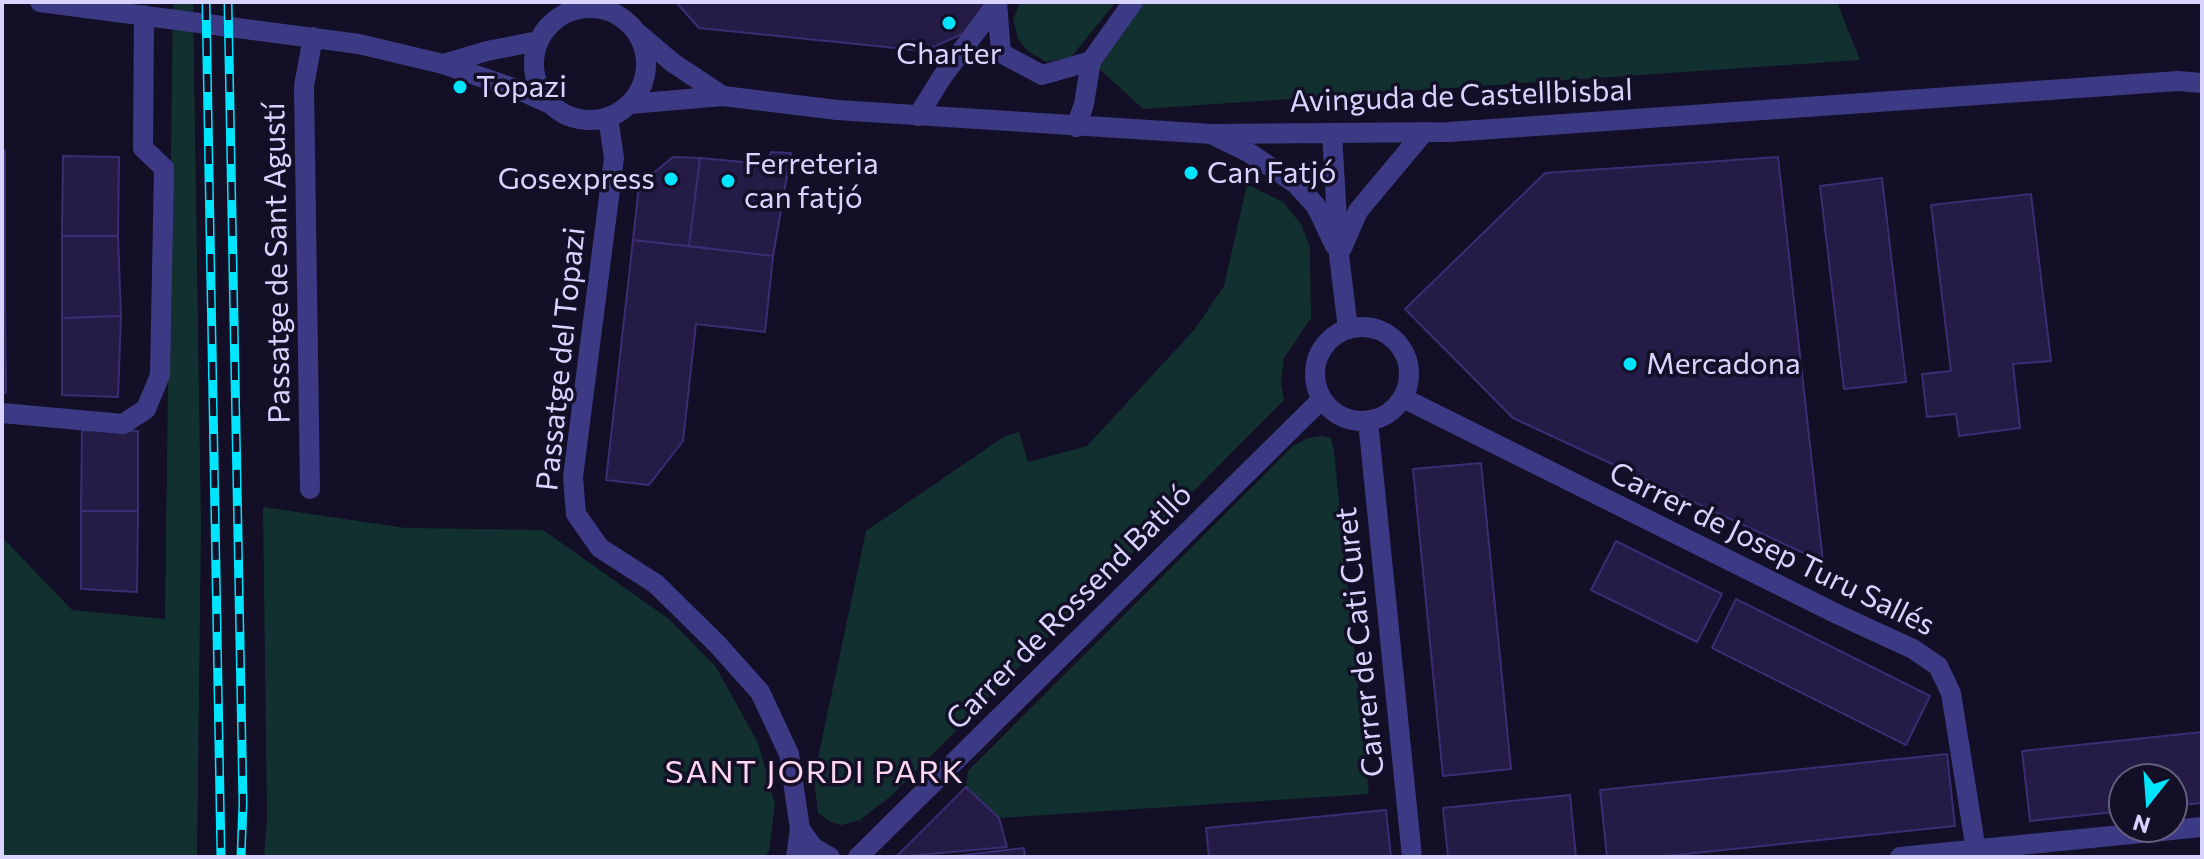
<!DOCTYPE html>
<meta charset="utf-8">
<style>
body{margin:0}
#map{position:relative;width:2204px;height:859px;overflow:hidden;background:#130f26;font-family:Commissioner,sans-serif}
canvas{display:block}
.frame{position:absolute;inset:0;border:4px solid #d9d4ff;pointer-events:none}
.north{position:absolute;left:2108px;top:763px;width:80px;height:80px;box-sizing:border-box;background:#130f26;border:2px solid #625e7d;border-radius:50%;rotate:197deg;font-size:22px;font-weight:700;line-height:32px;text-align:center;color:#d9d4ff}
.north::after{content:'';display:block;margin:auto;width:28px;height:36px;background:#00e5ff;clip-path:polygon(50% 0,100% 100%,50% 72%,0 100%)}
</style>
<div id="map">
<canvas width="2204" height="859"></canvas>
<div class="frame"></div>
<div class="north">N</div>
</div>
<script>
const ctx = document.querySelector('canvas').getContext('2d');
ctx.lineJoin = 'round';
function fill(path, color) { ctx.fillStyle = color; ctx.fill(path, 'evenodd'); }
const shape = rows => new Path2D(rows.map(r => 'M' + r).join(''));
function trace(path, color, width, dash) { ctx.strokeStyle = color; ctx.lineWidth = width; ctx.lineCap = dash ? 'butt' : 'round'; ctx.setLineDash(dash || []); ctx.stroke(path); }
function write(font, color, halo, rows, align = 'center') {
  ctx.font = font + ' Commissioner,sans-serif'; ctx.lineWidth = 7; ctx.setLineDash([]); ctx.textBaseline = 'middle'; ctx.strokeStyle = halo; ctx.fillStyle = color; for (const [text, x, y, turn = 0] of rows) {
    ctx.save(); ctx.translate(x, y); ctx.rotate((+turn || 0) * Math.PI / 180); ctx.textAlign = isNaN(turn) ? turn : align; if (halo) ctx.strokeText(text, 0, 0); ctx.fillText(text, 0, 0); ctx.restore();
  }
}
const green = shape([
 [173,2,193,2,201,526,197,857,2,857,2,537,72,610,165,619],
 [1020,2,1116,2,1071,57,1046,62,1028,51,1019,41,1013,20],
 [1133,2,1837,2,1860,60,1143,109,1091,61],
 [1247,184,1283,202,1301,224,1310,247,1311,318,1284,358,1281,383,1284,400,891,796,860,820,842,825,831,822,818,813,814,777,866,531,1005,436,1019,432,1028,462,1087,446,1195,329,1224,286],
 [1322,436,1331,438,1334,452,1369,794,999,818,966,787,968,771,1293,446,1308,438],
 [263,507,406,528,543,530,669,619,716,667,758,743,775,804,769,851,765,857,264,857,267,819]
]);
const building = shape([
 [676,2,986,2,966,32,925,51,699,28,676,2],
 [2,150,5,150,5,230,2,230,2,150],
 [771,152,791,153,773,256,689,246,700,158,766,164,771,152],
 [63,156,119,157,118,236,62,236,63,156],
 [673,157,700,158,689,246,633,240,639,185,673,157],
 [1778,157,1823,562,1513,418,1405,309,1545,173,1778,157],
 [1882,178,1906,382,1844,389,1820,186,1882,178],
 [2031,194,2051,361,2013,364,2020,428,1959,436,1956,414,1927,417,1922,374,1951,371,1931,205,2031,194],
 [2,230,5,230,5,308,2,309,2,230],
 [62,236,118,236,121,316,62,318,62,236],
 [633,240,773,256,765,332,696,324,683,441,649,485,606,480,633,240],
 [5,308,6,393,2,393,2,309,5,308],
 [121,316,118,397,62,395,62,318,121,316],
 [82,430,138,431,138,511,81,511,82,430],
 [1481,463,1511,769,1443,776,1413,469,1481,463],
 [81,511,138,511,137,592,81,589,81,511],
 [1616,541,1722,594,1697,642,1591,590,1616,541],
 [1736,599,1930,696,1906,745,1712,648,1736,599],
 [2202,732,2202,803,2172,806,2172,779,2124,779,2124,811,2030,821,2022,751,2202,732],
 [1947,754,1955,826,1656,857,1607,857,1600,790,1947,754],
 [966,787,999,818,1007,847,896,857,966,787],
 [1570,795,1576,857,1448,857,1443,808,1570,795],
 [1386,810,1391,857,1209,857,1206,828,1386,810],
 [1024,848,1025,857,946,857,1024,848]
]);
const street = shape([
 [40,2,359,44,443,64,519,90,550,104],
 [997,3,1001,53,1042,75,1091,61],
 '534 64a56 56 0 1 1 112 0a56 56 0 1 1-112 0Z',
 [639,34,673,63,723,96],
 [443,64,487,51,538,41],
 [630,104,723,96,837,110,1212,134,1449,132,2178,81,2202,83],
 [918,116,942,77,998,2],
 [608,117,614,158,573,477,576,514,600,548,656,584,717,644,760,692,789,754,800,829,796,857],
 [1076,127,1084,104,1091,61,1133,2],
 [1332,133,1339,255,1348,329],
 [1215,136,1248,152,1296,184,1316,206,1335,246],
 [1342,248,1358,211,1424,132],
 '1315 374a47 47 0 1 1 94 0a47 47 0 1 1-94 0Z',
 [1403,398,1837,614,1913,649,1938,666,1951,693,1977,857],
 [2,413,123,424,146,409,160,375,164,168,143,148,144,15],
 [1368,421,1412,857],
 [310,489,304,86,313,37],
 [800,829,813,847,830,857],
 [858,857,1322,399],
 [1900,857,2202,827]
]);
const rail = shape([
 [206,2,221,857],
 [228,2,243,803,241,857]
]);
const markers = [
 [949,23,8,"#00e5ff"],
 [460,87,8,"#00e5ff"],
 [1191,173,8,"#00e5ff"],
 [671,179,8,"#00e5ff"],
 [728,181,8,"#00e5ff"],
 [1630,364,8,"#00e5ff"]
];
const poiNames = [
 ["Charter",949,54,"center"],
 ["Topazi",476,87],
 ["Ferreteria",744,164],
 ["can fatjó",744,198],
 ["Can Fatjó",1207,173],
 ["Gosexpress",655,179,"right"],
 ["Mercadona",1646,364]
];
const streetNames = [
 ["Avinguda de Castellbisbal",1461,96,-2],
 ["Passatge de Sant Agustí",277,263,-91],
 ["Passatge del Topazi",561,359,-84],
 ["Carrer de Josep Turu Sallés",1772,549,26],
 ["Carrer de Rossend Batlló",1069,607,-45],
 ["Carrer de Cati Curet",1360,642,-96]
];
const neighbourhoodNames = [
 ["SANT JORDI PARK",815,772]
];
fill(green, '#12302f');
fill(building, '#241b47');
trace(building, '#3b2d73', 2);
trace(street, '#3d3a85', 20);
trace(rail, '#00e5ff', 9);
trace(rail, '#130f26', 6, [18]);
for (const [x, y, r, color] of markers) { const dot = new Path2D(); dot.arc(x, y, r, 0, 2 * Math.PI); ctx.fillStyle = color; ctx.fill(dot); trace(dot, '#130f26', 3); }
write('30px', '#d9d4ff', '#130f26', poiNames, 'left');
write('30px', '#d9d4ff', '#130f26', streetNames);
ctx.letterSpacing = '2px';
write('32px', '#ffd6f0', '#130f26', neighbourhoodNames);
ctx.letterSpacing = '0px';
</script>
